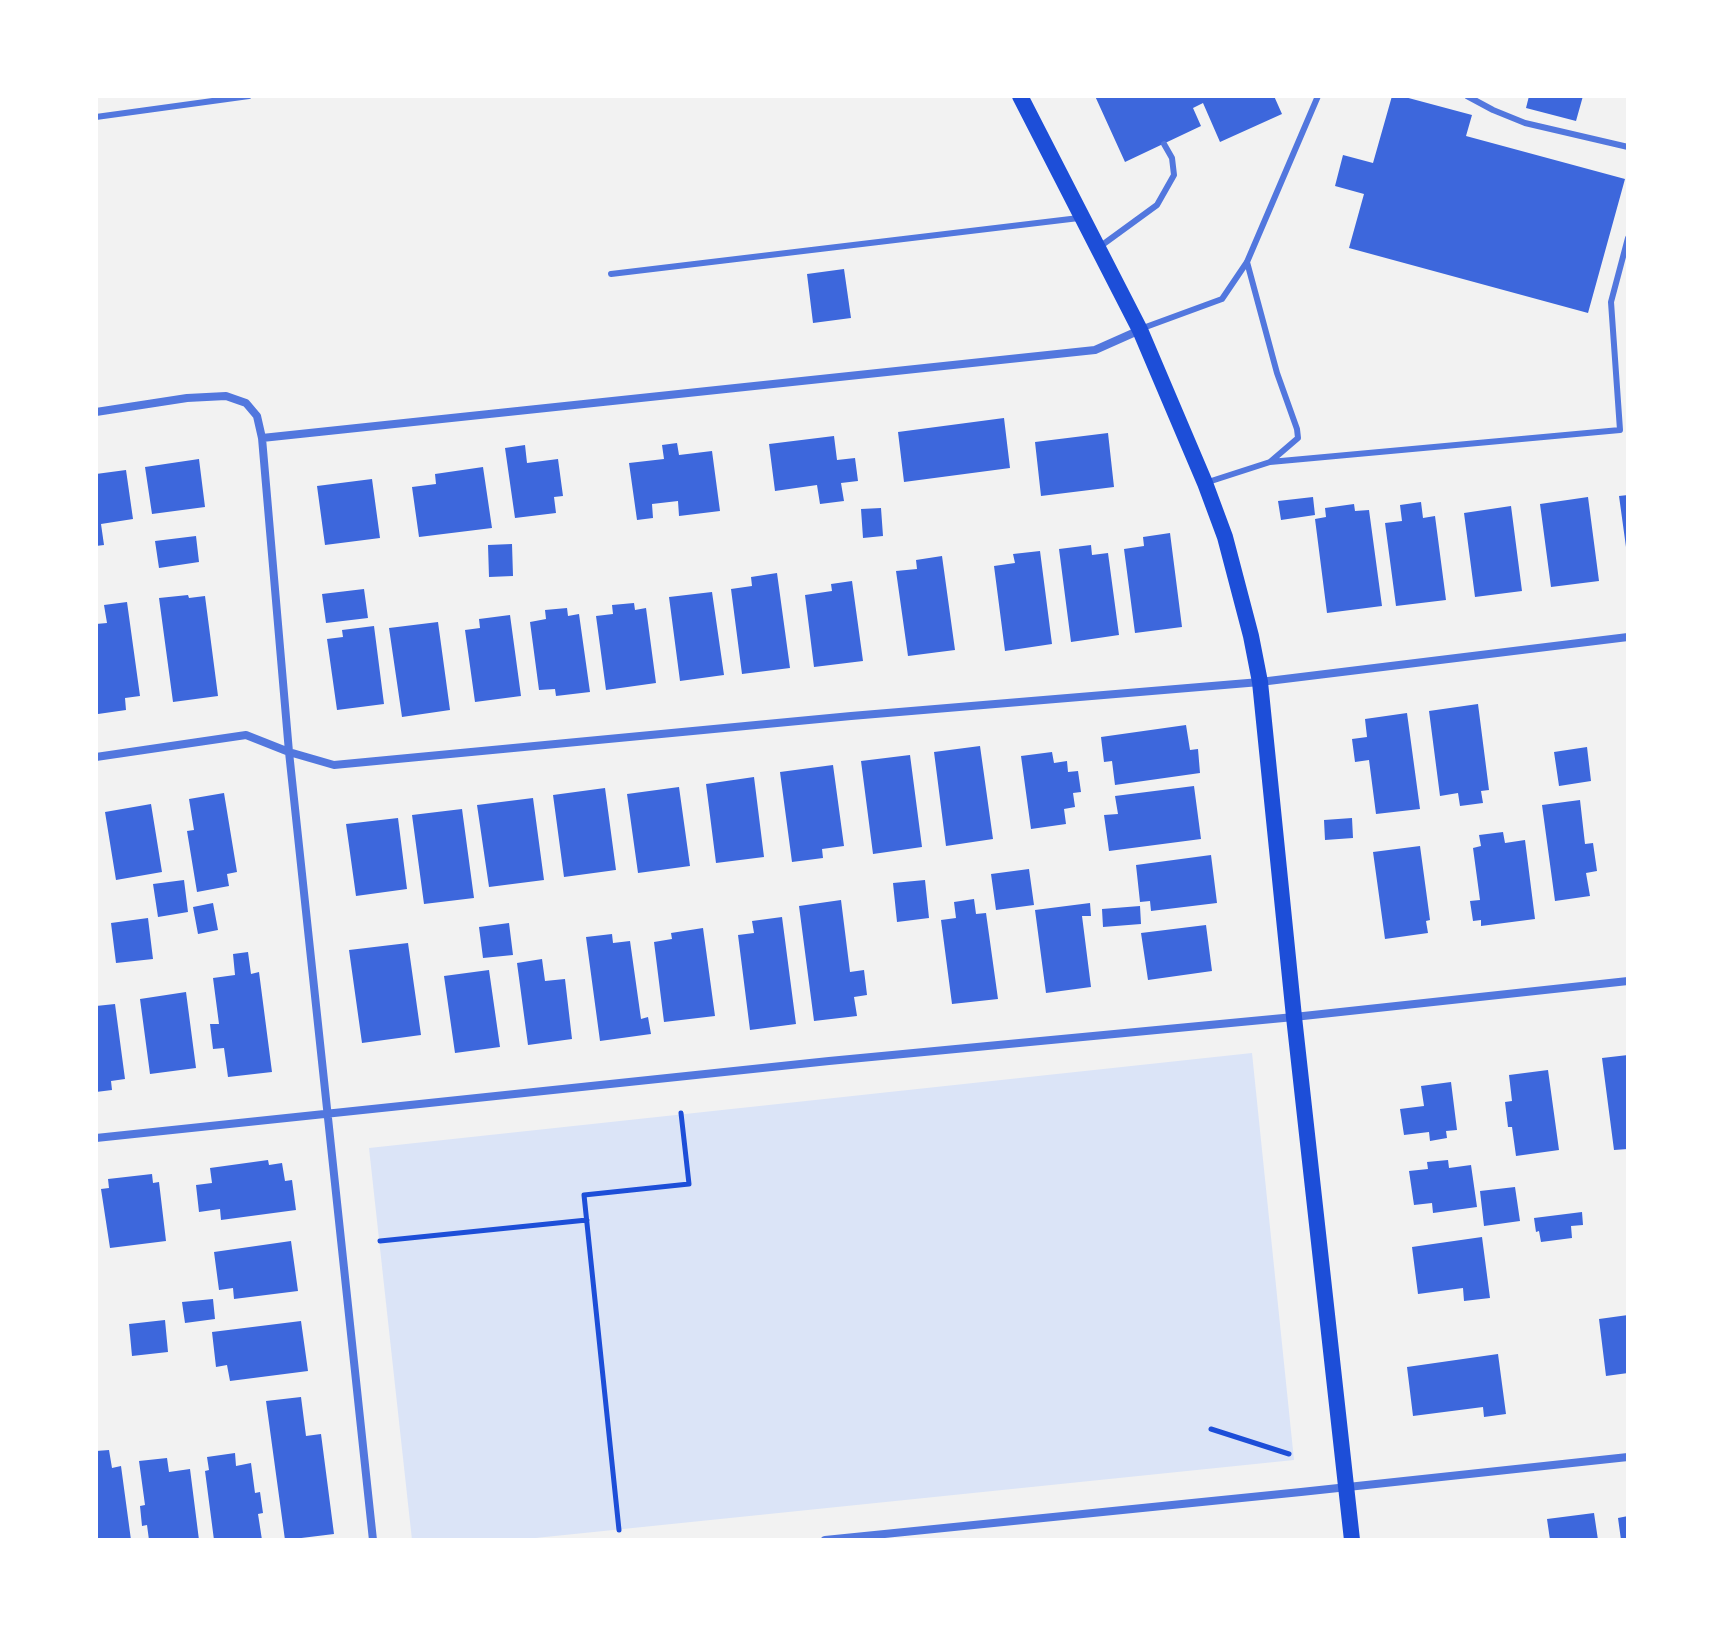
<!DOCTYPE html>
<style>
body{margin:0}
#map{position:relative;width:1724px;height:1636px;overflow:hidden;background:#f2f2f2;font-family:Cabin,sans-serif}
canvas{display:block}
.frame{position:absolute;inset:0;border:98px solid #fff;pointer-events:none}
</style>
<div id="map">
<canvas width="1724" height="1636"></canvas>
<div class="frame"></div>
</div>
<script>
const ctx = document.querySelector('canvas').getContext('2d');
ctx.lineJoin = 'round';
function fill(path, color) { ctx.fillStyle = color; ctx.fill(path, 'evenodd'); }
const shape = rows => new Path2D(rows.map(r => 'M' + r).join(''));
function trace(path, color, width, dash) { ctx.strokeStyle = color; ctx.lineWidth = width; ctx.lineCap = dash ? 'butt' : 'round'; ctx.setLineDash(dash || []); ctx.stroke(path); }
const green = shape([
 [1252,1053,1294,1460,516,1540,412,1540,369,1148]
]);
const building = shape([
 [1095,96,1274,96,1282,114,1220,142,1203,103,1193,108,1201,126,1125,162],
 [1392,96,1401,96,1472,115,1466,136,1625,179,1588,313,1349,248,1364,194,1335,186,1343,155,1373,163],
 [1529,96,1583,96,1576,121,1526,108],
 [844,269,851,318,813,323,807,274],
 [1004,418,1010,468,904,482,898,432],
 [1108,433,1114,487,1041,496,1035,442],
 [834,436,837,460,855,458,858,481,841,483,844,501,820,504,817,485,775,491,769,444],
 [677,443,679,455,712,451,720,511,679,516,678,501,652,504,653,518,637,520,629,463,664,459,662,445],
 [525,445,527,463,558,459,563,496,554,497,556,513,515,518,505,448],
 [199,459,205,507,152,514,145,467],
 [483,467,492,528,419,537,412,487,436,484,435,474],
 [126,470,133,519,101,524,104,545,96,546,96,474],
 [372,479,380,538,325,545,317,486],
 [1628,495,1628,547,1626,547,1619,496],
 [1313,497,1315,515,1281,520,1278,501],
 [1588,497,1599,581,1551,587,1540,504],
 [1421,502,1423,518,1435,516,1446,600,1396,606,1385,523,1402,521,1400,505],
 [1354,504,1355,511,1369,510,1382,606,1327,613,1315,519,1326,517,1325,508],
 [1511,506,1522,591,1475,597,1464,513],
 [881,508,883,536,863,538,861,509],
 [1170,533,1182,627,1135,633,1124,549,1144,546,1143,537],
 [196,536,199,562,159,568,155,541],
 [512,544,513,576,489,577,488,545],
 [1091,545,1092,555,1108,553,1119,635,1071,642,1059,549],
 [1040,551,1052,644,1005,651,994,566,1015,563,1013,554],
 [942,556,955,650,908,656,896,571,917,569,916,560],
 [777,573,790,668,742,674,731,589,752,586,751,577],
 [852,581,863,661,814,667,805,595,832,591,831,584],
 [364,589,368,618,326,623,322,594],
 [712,592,724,675,680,681,669,597],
 [188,595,189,598,205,596,218,696,173,702,159,598],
 [127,602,140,696,125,698,126,710,98,714,96,697,96,624,107,623,104,605],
 [634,603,635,610,646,608,656,683,606,690,596,616,613,614,612,605],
 [567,608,568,616,579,614,590,692,556,696,555,689,539,690,530,622,546,619,545,610],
 [510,615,521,696,475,702,465,630,480,628,479,619],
 [438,622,450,710,402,717,389,628],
 [374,626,384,704,337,710,327,639,343,637,342,630],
 [1478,704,1489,790,1481,791,1483,803,1460,806,1458,793,1440,796,1429,711],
 [1407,713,1420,809,1376,814,1369,760,1355,762,1352,739,1367,737,1365,719],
 [1186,725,1190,750,1198,749,1200,773,1115,785,1112,761,1104,762,1101,737],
 [980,746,993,839,946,846,934,752],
 [1587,747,1591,781,1559,786,1554,752],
 [1052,752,1054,763,1067,761,1068,772,1078,771,1081,792,1073,793,1075,807,1064,809,1066,824,1031,829,1021,756],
 [910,755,922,847,873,854,861,761],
 [833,765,844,846,822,849,823,858,792,862,780,772],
 [754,777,764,857,716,863,706,784],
 [1194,786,1201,839,1109,851,1104,815,1118,814,1115,796],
 [679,787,690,866,638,873,627,794],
 [605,788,616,870,564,877,553,795],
 [224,793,237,872,227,874,229,886,197,892,187,831,194,830,189,799],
 [533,798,544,880,489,887,477,805],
 [1580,800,1585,844,1593,843,1597,871,1586,873,1590,896,1555,901,1542,805],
 [151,804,162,872,116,880,105,812],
 [462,809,474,898,424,904,412,815],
 [398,818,407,889,356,896,346,824],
 [1352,818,1353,838,1325,840,1324,820],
 [1503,832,1505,843,1525,840,1535,919,1481,926,1481,920,1473,921,1470,901,1480,900,1473,848,1481,846,1479,835],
 [1420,846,1430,920,1426,921,1428,933,1385,939,1373,852],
 [1211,855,1217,903,1151,911,1150,901,1140,902,1136,865],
 [1029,869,1034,905,996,910,991,874],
 [184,880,188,912,158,917,153,884],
 [925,880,929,918,897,922,893,883],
 [974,899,976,914,986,913,998,999,952,1004,941,920,956,918,954,902],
 [841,900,850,972,864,970,867,995,854,997,857,1016,814,1021,799,906],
 [213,903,218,930,198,934,193,907],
 [1090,903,1091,916,1082,916,1091,987,1046,993,1035,910],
 [1140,906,1141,924,1103,927,1102,909],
 [782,917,796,1024,750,1030,738,935,754,933,752,921],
 [148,918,153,959,116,963,111,923],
 [509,923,513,955,483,958,479,927],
 [1206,925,1212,971,1148,980,1141,933],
 [703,928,715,1016,664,1022,654,942,672,939,671,933],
 [612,934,613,943,630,941,641,1019,648,1017,651,1034,600,1041,586,937],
 [408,943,421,1035,362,1043,349,950],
 [248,952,251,974,259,972,272,1072,228,1077,224,1048,213,1049,210,1024,219,1024,213,978,235,975,233,954],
 [542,959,545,981,565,979,572,1039,528,1045,517,963],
 [489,970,500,1047,455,1053,444,976],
 [186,992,196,1068,150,1074,140,999],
 [115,1004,125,1079,111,1081,112,1090,96,1092,96,1006],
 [1628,1055,1628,1149,1614,1150,1602,1058],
 [1548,1070,1559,1150,1516,1156,1512,1127,1508,1127,1505,1102,1512,1101,1509,1075],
 [1451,1082,1457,1130,1446,1131,1447,1138,1430,1141,1429,1132,1404,1135,1400,1109,1424,1106,1421,1086],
 [268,1160,269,1165,282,1163,285,1181,292,1180,296,1210,221,1220,220,1209,199,1212,196,1185,212,1183,210,1168],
 [1448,1160,1449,1168,1471,1165,1477,1207,1433,1213,1432,1203,1414,1205,1409,1171,1428,1169,1427,1162],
 [152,1174,153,1183,159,1182,166,1241,110,1248,101,1189,109,1188,108,1179],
 [1515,1187,1520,1221,1484,1226,1480,1191],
 [1582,1212,1583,1225,1571,1226,1572,1238,1541,1242,1539,1231,1536,1232,1534,1218],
 [1482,1237,1490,1298,1464,1301,1463,1288,1418,1294,1412,1247],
 [291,1241,298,1291,234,1299,233,1288,219,1290,214,1252],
 [213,1299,215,1319,185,1323,182,1302],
 [1628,1315,1628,1373,1606,1376,1599,1319],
 [165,1320,168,1352,132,1356,129,1324],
 [301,1321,308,1371,230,1381,227,1365,216,1367,212,1332],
 [1498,1354,1506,1414,1484,1417,1483,1407,1413,1416,1407,1367],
 [301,1397,306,1436,321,1434,334,1534,285,1540,266,1401],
 [109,1450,112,1468,121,1466,131,1540,96,1540,96,1451],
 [235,1453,236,1466,251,1463,255,1493,260,1492,263,1513,258,1514,262,1540,214,1540,205,1471,209,1470,207,1457],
 [167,1458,169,1472,190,1469,199,1540,149,1540,147,1525,142,1526,140,1506,145,1505,139,1461],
 [1594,1513,1598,1540,1550,1540,1547,1519],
 [1628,1516,1628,1540,1621,1540,1618,1518]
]);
const path = shape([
 [380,1241,587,1220],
 [1211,1429,1289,1454],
 [619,1530,584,1195,689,1184,681,1113]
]);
const service = shape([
 [1467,96,1493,110,1525,123,1628,147],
 [96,117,249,96],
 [1098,248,1157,205,1174,175,1172,158,1164,144],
 [611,274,1079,218],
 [1143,328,1222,299,1247,262,1318,96],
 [1270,462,1620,430,1611,302,1628,238],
 [1205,483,1270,462,1298,438,1297,429,1277,373,1247,262]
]);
const minor = shape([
 [96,412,187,398,226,396,246,403,257,416,262,438,1095,350,1140,330],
 [262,438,289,752,373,1540],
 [96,757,246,735,289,752,334,765,851,716,1260,682,1628,637],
 [96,1138,829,1061,1294,1017,1628,981],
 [825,1540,1301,1492,1628,1457]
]);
const secondary = shape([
 [1020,96,1140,330,1205,483,1225,537,1251,636,1260,682,1294,1017,1352,1540]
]);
fill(green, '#dbe4f7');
fill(building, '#3d67dc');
trace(path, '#1d4ed8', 5);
trace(service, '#5277de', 6);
trace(minor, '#5277de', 8);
trace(secondary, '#1d4ed8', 16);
</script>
